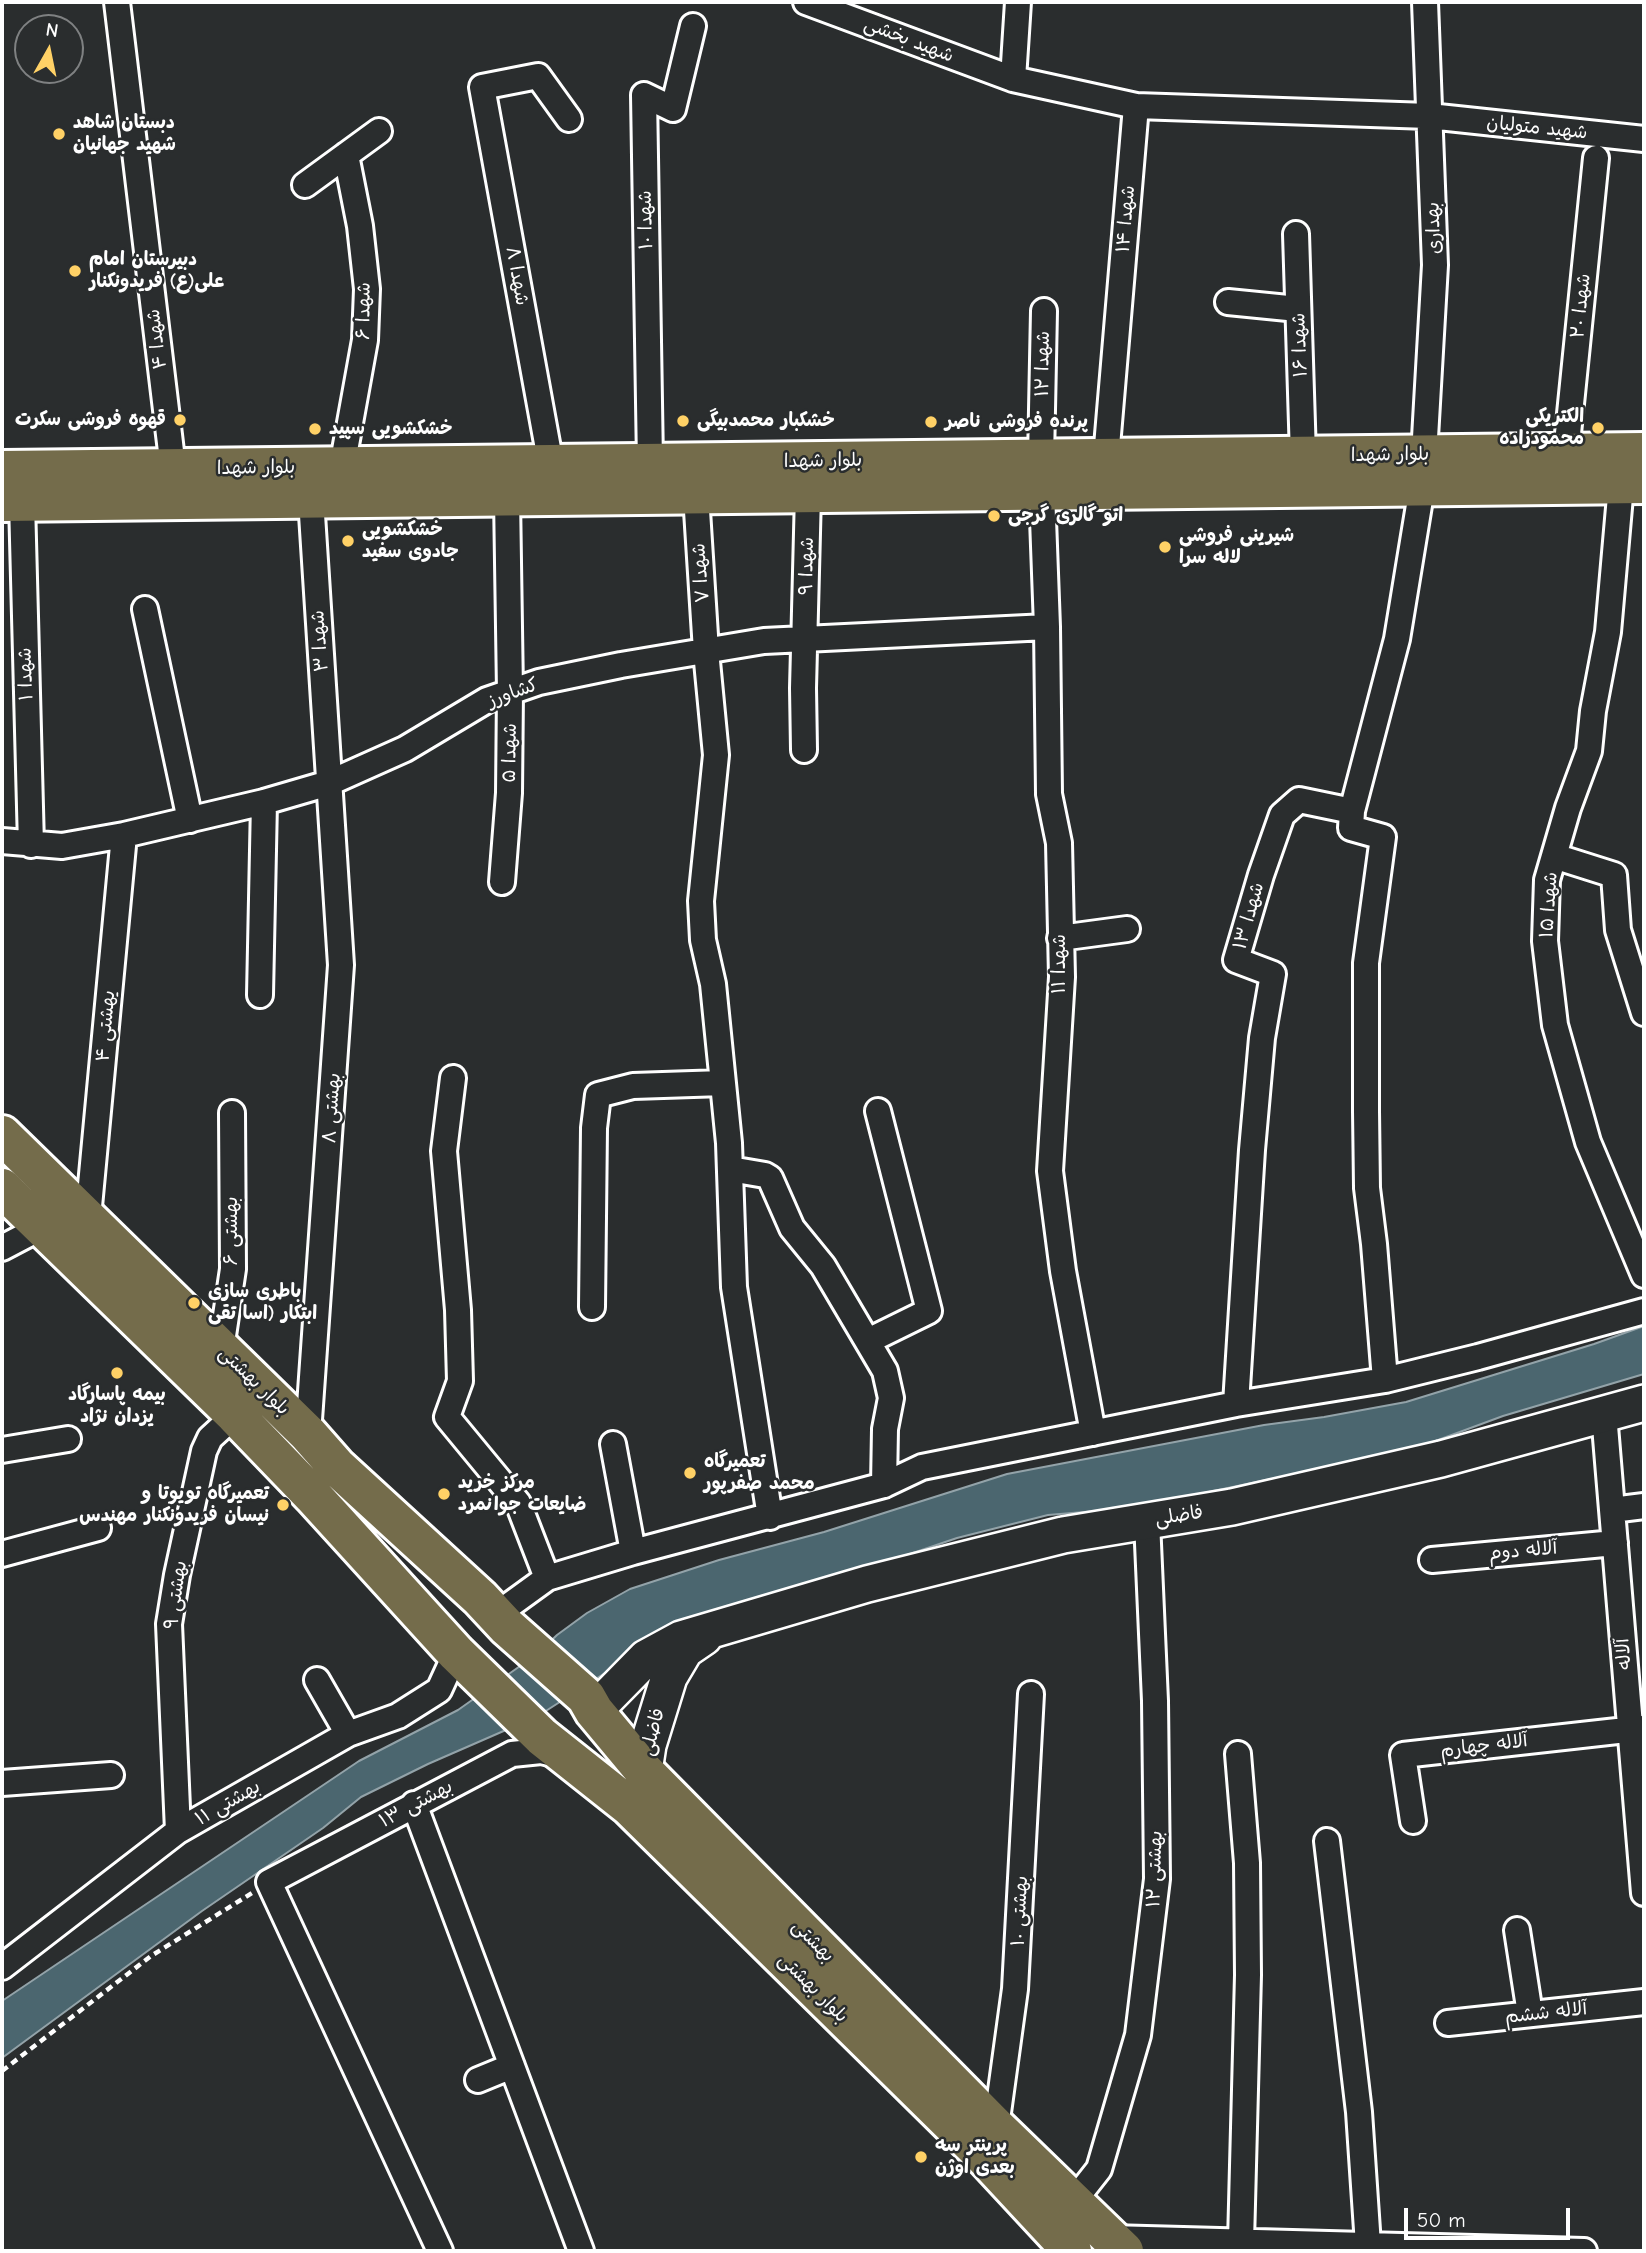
<!DOCTYPE html>
<meta charset="utf-8">
<style>
body{margin:0}
#map{position:relative;width:1646px;height:2253px;overflow:hidden;background:#2a2d2e;font-family:"Comic Neue",sans-serif}
canvas{display:block}
.frame{position:absolute;inset:0;border:4px solid #fff;pointer-events:none}
.north{position:absolute;left:14px;top:14px;width:70px;height:70px;box-sizing:border-box;background:#2a2d2e;border:2px solid #7f8182;border-radius:50%;rotate:9deg;font-size:19px;font-weight:700;line-height:28px;text-align:center;color:#fff}
.north::after{content:'';display:block;margin:auto;width:24px;height:32px;background:#ffd166;clip-path:polygon(50% 0,100% 100%,50% 72%,0 100%)}
.scale{position:absolute;left:1404px;top:2208px;width:166px;height:32px;box-sizing:border-box;border:4px solid #fff;border-top:0;padding-left:9px;font-size:21px;line-height:24px;white-space:nowrap;color:#fff;-webkit-text-stroke:5px #2a2d2e;paint-order:stroke}
</style>
<div id="map">
<canvas width="1646" height="2253"></canvas>
<div class="frame"></div>
<div class="north">N</div>
<div class="scale">50 m</div>
</div>
<script>
const ctx = document.querySelector('canvas').getContext('2d');
ctx.lineJoin = 'round';
function fill(path, color) { ctx.fillStyle = color; ctx.fill(path, 'evenodd'); }
const shape = rows => new Path2D(rows.map(r => 'M' + r).join(''));
function trace(path, color, width, dash) { ctx.strokeStyle = color; ctx.lineWidth = width; ctx.lineCap = dash ? 'butt' : 'round'; ctx.setLineDash(dash || []); ctx.stroke(path); }
function write(font, color, halo, rows, align = 'center') {
  ctx.font = font + ' "Comic Neue","Playpen Sans Arabic",sans-serif'; ctx.lineWidth = 5; ctx.setLineDash([]); ctx.textBaseline = 'middle'; ctx.strokeStyle = halo; ctx.fillStyle = color; for (const [text, x, y, turn = 0] of rows) {
    ctx.save(); ctx.translate(x, y); ctx.rotate((+turn || 0) * Math.PI / 180); ctx.textAlign = isNaN(turn) ? turn : align; if (halo) ctx.strokeText(text, 0, 0); ctx.fillText(text, 0, 0); ctx.restore();
  }
}
const water = shape([
 [1644,1326,1644,1374,1503,1416,1430,1443,1358,1465,1266,1480,1132,1508,1048,1515,957,1538,907,1555,867,1575,637,1648,605,1673,538,1716,428,1764,361,1797,323,1828,202,1911,2,2058,2,2001,359,1761,458,1710,537,1654,557,1635,587,1613,630,1589,719,1560,824,1532,1007,1474,1264,1425,1324,1417,1406,1402,1594,1344,1644,1326]
]);
const path = shape([
 [2,2071,151,1956,252,1893]
]);
const minor = shape([
 [117,2,173,468],
 [806,2,1013,79,1136,106,1106,458],
 [1013,79,1018,2],
 [1136,106,1429,116,1644,139],
 [305,185,379,131],
 [1296,234,1303,456],
 [1228,302,1298,309],
 [1566,453,1596,158],
 [1424,455,1435,265,1425,2],
 [1041,459,1044,311],
 [650,463,644,95,673,109,693,26],
 [551,465,482,87,538,76,569,119],
 [342,467,365,340,367,289,360,226,346,155],
 [1621,485,1608,632,1593,711,1589,751,1568,808,1547,880,1545,941,1555,1025,1588,1142,1644,1275],
 [1042,492,1047,627,1049,794,1059,843,1062,977,1050,1171,1063,1271,1093,1433],
 [696,495,706,651,716,755,701,901,703,940,713,984,729,1143,734,1287,770,1517],
 [22,502,31,845],
 [145,609,190,820],
 [804,750,803,688,808,494],
 [1352,811,1351,828,1383,837,1366,963,1366,1111,1367,1188,1374,1244,1385,1380],
 [2,841,62,846,124,835,264,802,329,783,405,749,487,700,539,682,621,665,764,641,1047,627],
 [1554,856,1614,875,1618,930,1644,1013],
 [502,882,509,793,510,692,507,497],
 [1060,938,1127,929],
 [260,995,264,802],
 [453,1078,444,1151,458,1310,460,1381,447,1417,518,1503,547,1578],
 [730,1169,765,1175,770,1178,792,1228,823,1266,885,1371,891,1398,885,1429,884,1485],
 [88,1217,124,835],
 [2,1248,42,1227],
 [592,1307,594,1128,598,1095,633,1086,723,1083],
 [868,1341,929,1311,878,1111],
 [221,1349,233,1269,232,1113],
 [1236,1404,1252,1150,1262,1038,1273,974,1236,960,1261,875,1282,815,1299,800,1352,811,1397,639,1422,487],
 [1604,1414,1644,1893],
 [308,1434,341,965,311,499],
 [613,1444,633,1552],
 [2,1450,68,1439],
 [1612,1510,1644,1506],
 [2,1554,98,1528],
 [1432,1560,1615,1543],
 [496,1615,547,1578,633,1552,884,1485,922,1467,1236,1404,1385,1380,1478,1357,1644,1311],
 [317,1680,348,1734],
 [1238,1754,1247,1863,1248,1975,1241,2242],
 [2,1783,111,1775],
 [414,1804,581,2251],
 [1413,1821,1403,1755,1644,1728],
 [178,1831,169,1624,177,1575,204,1451,210,1438,235,1415],
 [1327,1841,1359,2112,1368,2245],
 [1517,1930,1530,2014],
 [2,1967,178,1831,348,1734,398,1716,439,1690,456,1653],
 [1448,2023,1644,2002],
 [478,2080,512,2066],
 [996,2127,1015,1989,1031,1694],
 [1073,2202,1099,2169,1138,2035,1157,1879,1155,1701,1147,1521],
 [1110,2238,1584,2251],
 [440,2251,269,1882,512,1754,541,1751,562,1756]
]);
const secondary = shape([
 [594,1711,646,1658,681,1639,867,1584,1063,1535,1232,1507,1441,1459,1644,1403],
 [644,1771,648,1745,669,1677,685,1650,704,1637]
]);
const primary = shape([
 [2,470,1644,452],
 [2,502,1644,484],
 [2,1135,308,1434,337,1467,480,1598,507,1627,586,1697,594,1711,644,1771,996,2127,1124,2251],
 [2,1188,235,1415,313,1496,456,1653,542,1737,629,1806,982,2154,1072,2251]
]);
const markers = [
 [59,134,7,"#ffd166"],
 [75,271,7,"#ffd166"],
 [180,420,7,"#ffd166"],
 [683,421,7,"#ffd166"],
 [931,422,7,"#ffd166"],
 [1598,428,7,"#ffd166"],
 [315,429,7,"#ffd166"],
 [994,516,7,"#ffd166"],
 [348,541,7,"#ffd166"],
 [1165,547,7,"#ffd166"],
 [194,1303,7,"#ffd166"],
 [117,1373,7,"#ffd166"],
 [690,1473,7,"#ffd166"],
 [444,1494,7,"#ffd166"],
 [283,1505,7,"#ffd166"],
 [921,2157,7,"#ffd166"]
];
const streetNames = [
 ["شهید بخشی",909,40,21],
 ["شهید متولیان",1537,128,6],
 ["شهدا ۱۴",1126,219,-85],
 ["شهدا ۱۰",646,220,-91],
 ["بهداری",1434,228,-92],
 ["شهدا ۸",517,276,80],
 ["شهدا ۲۰",1581,306,-84],
 ["شهدا ۶",364,311,-89],
 ["شهدا ۴",157,339,-97],
 ["شهدا ۱۶",1300,345,-92],
 ["شهدا ۱۲",1043,364,-89],
 ["بلوار شهدا",1390,455,-1],
 ["بلوار شهدا",823,461,-1],
 ["بلوار شهدا",256,468,-1],
 ["شهدا ۹",807,566,-89],
 ["شهدا ۷",701,573,-94],
 ["شهدا ۳",320,641,-94],
 ["شهدا ۱",26,674,-92],
 ["کشاورز",513,693,-20],
 ["شهدا ۵",510,753,-89],
 ["شهدا ۱۵",1549,905,-86],
 ["شهدا ۱۳",1249,916,-74],
 ["شهدا ۱۱",1060,964,-90],
 ["یهشتی ۴",106,1026,-85],
 ["بهشتی ۸",332,1108,-86],
 ["بهشتی ۶",232,1231,-90],
 ["بلوار بهشتی",254,1381,44],
 ["فاضلی",1179,1516,-9],
 ["آلاله دوم",1523,1551,-5],
 ["بهشتی ۹",176,1595,-82],
 ["آلاله",1624,1654,-95],
 ["فاضلی",653,1732,-76],
 ["آلاله چهارم",1484,1746,-7],
 ["بهشتی ۱۱",228,1803,-30],
 ["بهشتی ۱۳",416,1804,-28],
 ["بهشتی ۱۲",1155,1869,-88],
 ["بهشتی ۱۰",1020,1911,-87],
 ["بهشتی",813,1941,45],
 ["بلوار بهشتی",813,1988,45],
 ["آلاله ششم",1546,2013,-6]
];
const poiNames = [
 ["دبستان شاهد",73,123],
 ["شهید جهانیان",73,145],
 ["دبیرستان امام",89,260],
 ["علی(ع) فریدونکنار",89,282],
 ["الکتریکی",1584,417,"right"],
 ["محمودزاده",1584,439,"right"],
 ["قهوه فروشی سکرت",166,420,"right"],
 ["خشکبار محمدبیگی",697,421],
 ["پرنده فروشی ناصر",945,422],
 ["خشکشویی سپید",329,429],
 ["اتو گالری گرجی",1008,516],
 ["خشکشویی",362,530],
 ["جادوی سفید",362,552],
 ["شیرینی فروشی",1179,536],
 ["لاله سرا",1179,558],
 ["باطری سازی",208,1292],
 ["ابتکار (اسا تقی",208,1314],
 ["بیمه پاسارگاد",117,1395,"center"],
 ["یزدان نژاد",117,1417,"center"],
 ["تعمیرگاه",704,1462],
 ["محمد صفرپور",704,1484],
 ["مرکز خرید",458,1483],
 ["ضایعات جوانمرد",458,1505],
 ["تعمیرگاه تویوتا و",269,1494,"right"],
 ["نیسان فریدونکنار مهندس",269,1516,"right"],
 ["پرینتر سه",935,2146],
 ["بعدی اوژن",935,2168]
];
fill(water, '#4b666f');
trace(water, '#93a3a9', 2);
trace(minor, '#fff', 30);
trace(secondary, '#fff', 40);
trace(primary, '#fff', 44);
trace(path, '#fff', 4.5, [7, 5]);
trace(minor, '#2a2d2e', 24);
trace(secondary, '#2a2d2e', 35);
trace(primary, '#746c4b', 38);
for (const [x, y, r, color] of markers) { const dot = new Path2D(); dot.arc(x, y, r, 0, 2 * Math.PI); ctx.fillStyle = color; ctx.fill(dot); trace(dot, '#2a2d2e', 2.5); }
write('19px', '#fff', '#2a2d2e', streetNames);
write('bold 19px', '#fff', '#2a2d2e', poiNames, 'left');
</script>
